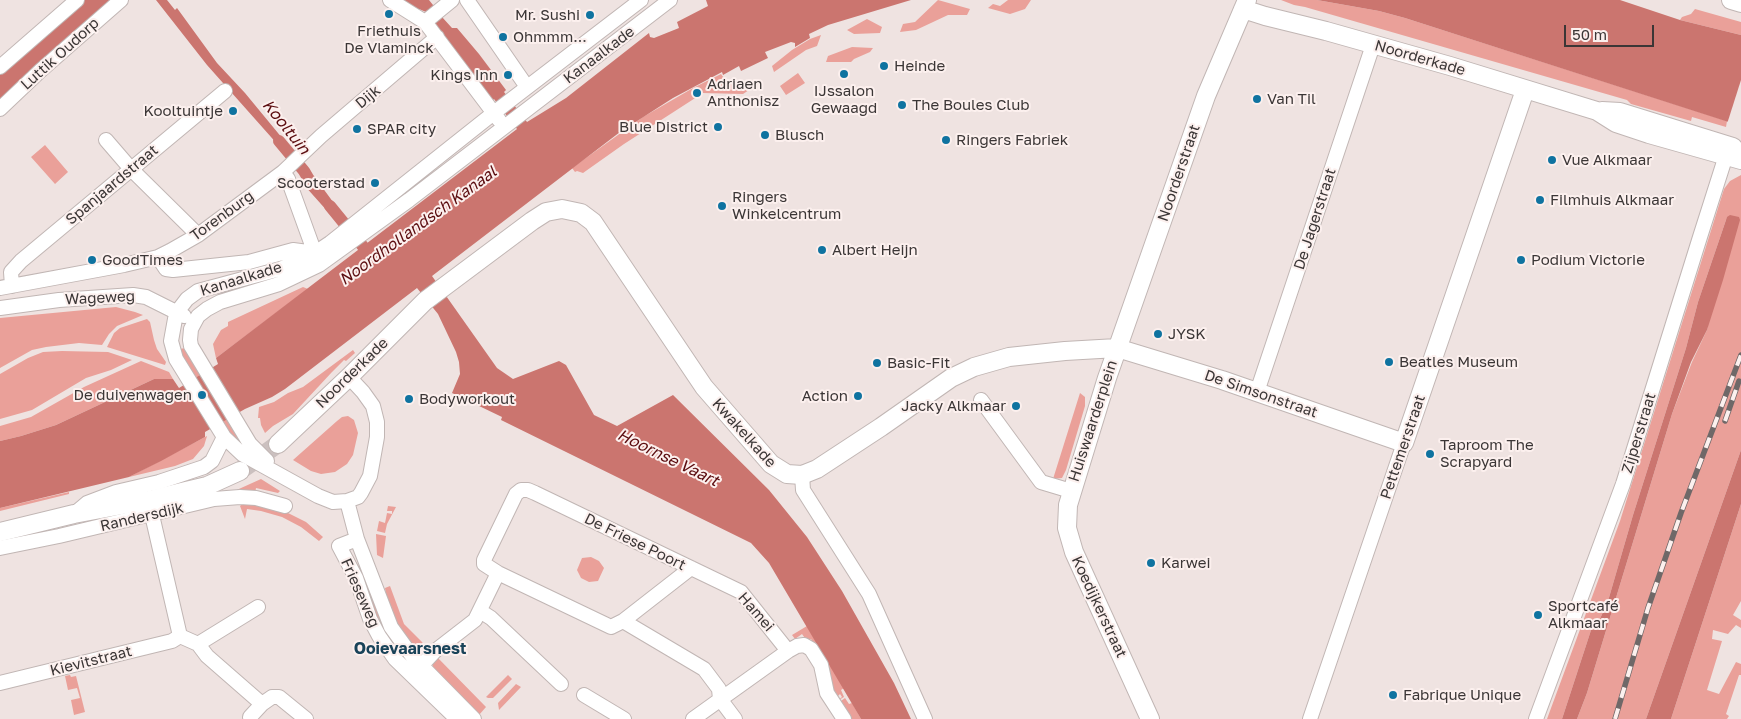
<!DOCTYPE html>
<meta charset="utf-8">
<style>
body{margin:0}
#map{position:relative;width:1741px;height:719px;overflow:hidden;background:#efe3e1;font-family:"Golos Text",sans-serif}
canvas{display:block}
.scale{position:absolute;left:1564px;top:25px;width:90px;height:22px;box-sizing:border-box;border:2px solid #3b3636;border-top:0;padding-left:6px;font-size:15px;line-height:18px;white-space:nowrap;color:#3b3636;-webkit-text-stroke:4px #fcf0ee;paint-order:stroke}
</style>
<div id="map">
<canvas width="1741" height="719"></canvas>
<div class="scale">50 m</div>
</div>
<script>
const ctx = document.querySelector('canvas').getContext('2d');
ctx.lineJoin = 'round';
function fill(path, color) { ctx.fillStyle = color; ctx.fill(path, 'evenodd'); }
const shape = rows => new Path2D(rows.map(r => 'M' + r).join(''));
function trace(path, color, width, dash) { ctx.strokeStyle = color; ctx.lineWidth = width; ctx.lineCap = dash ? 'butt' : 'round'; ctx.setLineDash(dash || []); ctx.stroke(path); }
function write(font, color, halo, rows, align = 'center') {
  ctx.font = font + ' "Golos Text",sans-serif'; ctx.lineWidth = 4; ctx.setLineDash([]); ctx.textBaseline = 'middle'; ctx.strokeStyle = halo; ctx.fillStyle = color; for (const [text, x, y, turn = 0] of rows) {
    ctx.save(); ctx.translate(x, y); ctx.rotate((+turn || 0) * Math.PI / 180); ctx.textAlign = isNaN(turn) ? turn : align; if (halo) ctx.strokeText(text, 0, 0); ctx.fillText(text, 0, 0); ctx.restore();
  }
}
const green = shape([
 [938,0,970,9,967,15,948,15,916,30,900,32,903,24,915,22],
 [1008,0,1031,0,1025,9,1010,14,988,8,993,4,1000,6],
 [1281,0,1317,0,1379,11,1405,18,1727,121,1726,127,1692,117,1691,121,1631,104,1627,100,1305,7,1294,5],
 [1695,9,1741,22,1741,35,1680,20,1682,17,1691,14],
 [867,19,882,27,880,33,854,34,847,30],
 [821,35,817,46,806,50,774,72,772,66,792,50,810,39],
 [852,47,873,48,870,52,854,59,851,62,826,62,828,56],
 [798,73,805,83,786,95,780,86],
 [721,74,726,81,733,85,739,85,747,81,749,83,752,80,754,83,759,79,761,82,743,94,703,93,624,144,583,173,577,171,575,172,572,168,643,117,693,88],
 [45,145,68,172,55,184,31,157],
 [1741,175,1741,450,1646,719,1577,719,1587,693,1672,414,1692,362,1707,330,1727,217,1698,302,1686,348,1633,515,1608,601,1599,621,1593,624,1562,719,1547,719,1620,521,1724,189,1730,181],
 [303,287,308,289,216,358,213,344,221,330,228,326,228,322],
 [116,307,135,312,143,315,117,326,109,334,102,345,79,343,46,347,32,350,0,368,0,318],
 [147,319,150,322,154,340,157,349,166,362,165,365,107,347,114,333,120,328],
 [186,348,241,439,240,442,239,443,225,430,181,359,179,349],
 [353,350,355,353,346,361,344,360,332,372,293,414,273,426,265,433,261,425,260,418,258,418,259,407,274,402,288,393,303,387],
 [62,351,108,352,132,360,111,370,86,378,32,410,0,419,0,374,28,358,43,352],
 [141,361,169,372,173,379,154,379,56,425,21,436,0,441,0,426,31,417,84,387],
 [1080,393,1085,397,1085,406,1066,470,1062,478,1053,479],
 [348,416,354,420,358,433,353,455,347,464,335,472,321,474,311,471,293,460,337,421,342,417],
 [207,436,204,446,193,459,175,466,129,477],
 [261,479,280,491,278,493,256,488,255,494,230,493],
 [69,492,69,494,0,511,0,508],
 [243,503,279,509,288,513,306,522,323,537,319,541,301,527,282,517,261,511,247,509,245,519,240,506],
 [1741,504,1741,601,1733,615,1741,620,1741,628,1736,625,1728,634,1713,630,1712,639,1722,641,1707,690,1719,694,1736,662,1741,664,1741,675,1739,675,1726,714,1729,716,1727,719,1671,719],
 [388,506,396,507,387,524,385,533,377,531,379,521,385,523,387,513,392,514,392,511,387,511],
 [376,534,386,536,383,558,377,555],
 [349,549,364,576,389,634,399,649,417,670,412,671,383,634,346,550],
 [591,557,599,561,604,568,598,581,589,582,581,578,577,570,582,558],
 [390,586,404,624,429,649,427,651,416,652,400,629,387,601,385,588],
 [807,626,844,688,841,690,844,697,837,701,842,697,840,694,836,698,825,661,811,639,807,641,802,634,795,639,792,635],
 [437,657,486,707,479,715,433,668,433,662],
 [70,675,71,677,76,676,85,712,74,715,71,700,80,698,77,688,68,690,65,676],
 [508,675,512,679,493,698,488,698,486,697],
 [516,684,521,687,499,710,498,703],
 [845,698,849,704,852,703,861,719,852,719,841,701]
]);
const water = shape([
 [84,0,115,0,0,103,0,75],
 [156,0,167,0,175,10,177,8,217,63,245,93,292,150,287,155,207,65],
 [400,0,429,0,433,5,433,7,426,12,419,9,417,11],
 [706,0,911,0,828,25,809,34,810,38,795,47,795,43,791,42,765,52,768,58,741,71,739,66,723,75,722,72,673,98,620,132,432,276,497,368,513,379,559,361,566,365,594,415,617,426,673,395,769,490,807,537,842,591,894,683,911,719,861,719,769,563,751,543,501,420,502,417,452,393,460,374,459,362,456,352,438,314,417,288,285,389,272,397,245,409,205,432,205,437,161,461,129,477,0,508,0,441,21,436,56,425,154,379,173,379,179,388,218,364,216,358,517,129,494,99,493,100,434,24,436,21,442,17,452,28,457,28,479,54,506,90,504,92,527,122,566,98,649,33,650,37,654,38,679,28,677,22,708,6],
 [1317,0,1620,0,1680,20,1741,35,1741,126,1405,18,1379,11],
 [306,167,310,174,314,176,344,217,337,222,304,185,301,170],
 [1730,215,1739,217,1740,220,1723,280,1707,330,1691,362,1672,414,1587,693,1577,719,1562,719,1593,624,1599,621,1608,601,1633,515,1686,348,1698,302,1727,217],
 [1741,450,1741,504,1671,719,1646,719]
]);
const pier = shape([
 [1741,80,1741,128,1727,124]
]);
const canal = shape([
 [279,141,304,171,311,183],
 [330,206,374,260]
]);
const majorTunnel = shape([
 [240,471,278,444]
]);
const minor = shape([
 [390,0,425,22,499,120],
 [467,0,527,87],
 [425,22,452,0],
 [0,67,77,0],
 [0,109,40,71,121,0],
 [106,140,131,169,198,235],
 [283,172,288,179,317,259],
 [158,257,166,269,173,270,249,262,293,250,315,253],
 [12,286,11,272,21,261,225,91],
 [0,288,124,265,158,257,170,251,198,235,283,172,321,136,437,37],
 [0,308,59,300,133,295,146,297,184,316],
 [349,377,363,392,373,406,377,422,377,437,370,476,361,493,358,497,347,501,333,502,318,496,242,454,224,437,176,359,171,341,175,319,177,312,187,299,198,291,280,269,315,253,330,243,495,112,641,0],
 [1257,392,1373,45],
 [981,400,1041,482,1071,491],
 [267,461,250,444,191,346,190,340,191,329,198,316,207,309,220,302,279,284,319,265,409,200,670,0],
 [802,475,803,490,869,594,925,719],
 [347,501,357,539,391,627,412,656,474,719],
 [74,514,87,503,116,492,159,482,204,467,212,461,224,437],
 [152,515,180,636,198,644,207,656,262,704],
 [357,539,339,546,356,578,370,619,379,636,395,659,457,719],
 [0,548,59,536,214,499,240,497,256,498,285,506],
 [691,568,623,621,611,627,498,573,484,564,484,560,516,494,521,490,528,490,535,493,741,592,788,651],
 [480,611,491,618,561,684],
 [623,621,704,669,719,689,720,699,735,719],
 [198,644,258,607],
 [421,666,435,651,475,620,498,573],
 [0,683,172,641,180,636],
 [584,695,624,719],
 [250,717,262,704,272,697,279,697,306,719],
 [693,719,788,651,797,646,804,645,811,649,821,665,827,693,844,719],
 [1310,719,1404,443],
 [1536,719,1623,484,1700,237,1729,146]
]);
const major = shape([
 [1731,0,1741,3],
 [1243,9,1265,16,1326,31,1450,66,1597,111,1616,123,1649,134,1741,160],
 [1602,111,1620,112,1733,147],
 [278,444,349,377,425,301,532,221,546,212,562,209,581,213,593,222,704,387,771,464,787,474,802,475,817,469,881,427,951,378,974,367,1009,357,1065,351,1117,348,1222,380,1404,443,1525,90],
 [0,532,74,514,154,499,186,491,207,486,240,471],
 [1150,719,1074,552,1067,528,1068,505,1107,378,1206,96,1247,0]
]);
const rail = shape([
 [1725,421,1739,381],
 [1615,719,1648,608,1681,513,1741,355]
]);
const markers = [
 [389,14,5,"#0f73a0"],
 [590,15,5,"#0f73a0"],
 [503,37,5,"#0f73a0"],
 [884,66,5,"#0f73a0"],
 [844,74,5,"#0f73a0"],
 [508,75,5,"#0f73a0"],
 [697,93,5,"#0f73a0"],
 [1257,99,5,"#0f73a0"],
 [902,105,5,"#0f73a0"],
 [233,111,5,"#0f73a0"],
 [718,127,5,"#0f73a0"],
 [357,129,5,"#0f73a0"],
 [765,135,5,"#0f73a0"],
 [946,140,5,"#0f73a0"],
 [1552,160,5,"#0f73a0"],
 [375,183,5,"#0f73a0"],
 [1540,200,5,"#0f73a0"],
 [722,206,5,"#0f73a0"],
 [822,250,5,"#0f73a0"],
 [92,260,5,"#0f73a0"],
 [1521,260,5,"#0f73a0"],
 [1158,334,5,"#0f73a0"],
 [1389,362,5,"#0f73a0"],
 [877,363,5,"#0f73a0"],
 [202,395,5,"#0f73a0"],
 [858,396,5,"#0f73a0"],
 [409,399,5,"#0f73a0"],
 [1016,406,5,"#0f73a0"],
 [1430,454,5,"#0f73a0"],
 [1151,563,5,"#0f73a0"],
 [1538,615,5,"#0f73a0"],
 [1393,695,5,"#0f73a0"]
];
const poiNames = [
 ["Mr. Sushi",580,15,"right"],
 ["Friethuis",389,31,"center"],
 ["De Vlaminck",389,48,"center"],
 ["Ohmmm...",513,37],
 ["Heinde",894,66],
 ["Kings Inn",498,75,"right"],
 ["Adriaen",707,84],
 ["Anthonisz",707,101],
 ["IJssalon",844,91,"center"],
 ["Gewaagd",844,108,"center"],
 ["Van Til",1267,99],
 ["The Boules Club",912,105],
 ["Kooltuintje",223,111,"right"],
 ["Blue District",708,127,"right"],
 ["SPAR city",367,129],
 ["Blusch",775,135],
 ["Ringers Fabriek",956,140],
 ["Vue Alkmaar",1562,160],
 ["Scooterstad",365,183,"right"],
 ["Ringers",732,197],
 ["Winkelcentrum",732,214],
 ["Filmhuis Alkmaar",1550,200],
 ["Albert Heijn",832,250],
 ["GoodTimes",102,260],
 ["Podium Victorie",1531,260],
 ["JYSK",1168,334],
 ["Beatles Museum",1399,362],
 ["Basic-Fit",887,363],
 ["De duivenwagen",192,395,"right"],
 ["Action",848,396,"right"],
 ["Bodyworkout",419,399],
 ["Jacky Alkmaar",1006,406,"right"],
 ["Taproom The",1440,445],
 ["Scrapyard",1440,462],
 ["Karwei",1161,563],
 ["Sportcafé",1548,606],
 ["Alkmaar",1548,623],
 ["Fabrique Unique",1403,695]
];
const streetNames = [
 ["Luttik Oudorp",60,54,-42],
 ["Kanaalkade",599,55,-37],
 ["Noorderkade",1420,58,16],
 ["Dijk",368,97,-40],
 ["Noorderstraat",1179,173,-71],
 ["Spanjaardstraat",112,185,-40],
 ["Torenburg",222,216,-36],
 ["De Jagerstraat",1315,219,-72],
 ["Kanaalkade",241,279,-17],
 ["Wageweg",100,298,-3],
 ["Noorderkade",352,373,-44],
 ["De Simsonstraat",1261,394,19],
 ["Huiswaarderplein",1093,421,-72],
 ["Kwakelkade",744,433,48],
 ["Zijperstraat",1639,433,-73],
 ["Pettemerstraat",1403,447,-71],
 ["Randersdijk",142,517,-13],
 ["De Friese Poort",635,542,26],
 ["Frieseweg",360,593,66],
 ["Koedijkerstraat",1099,607,65],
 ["Hamei",756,612,49],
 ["Kievitstraat",91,661,-14]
];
const waterNames = [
 ["Kooltuin",286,127,51],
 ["Noordhollandsch Kanaal",418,226,-36],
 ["Hoornse Vaart",668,458,26]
];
const neighbourhoodNames = [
 ["Ooievaarsnest",410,649]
];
fill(green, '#eaa099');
fill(water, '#cb756f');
fill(pier, '#efe3e1');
trace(canal, '#cb756f', 12);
trace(majorTunnel, '#cbc0bf', 18, [18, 9]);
trace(minor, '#c1b6b4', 16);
trace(major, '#c1b6b4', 20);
trace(minor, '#fff', 14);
trace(major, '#fff', 18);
trace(rail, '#6f6868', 5.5);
trace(rail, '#fcf0ee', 4, [11]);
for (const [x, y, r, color] of markers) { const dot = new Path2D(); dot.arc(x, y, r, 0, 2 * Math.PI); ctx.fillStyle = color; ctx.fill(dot); trace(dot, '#fcf0ee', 2); }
write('15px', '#3b3636', '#fcf0ee', poiNames, 'left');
write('15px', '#3b3636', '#fcf0ee', streetNames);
write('italic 16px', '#5b0c0f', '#fcf0ee', waterNames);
write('bold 16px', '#194359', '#fcf0ee', neighbourhoodNames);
</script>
